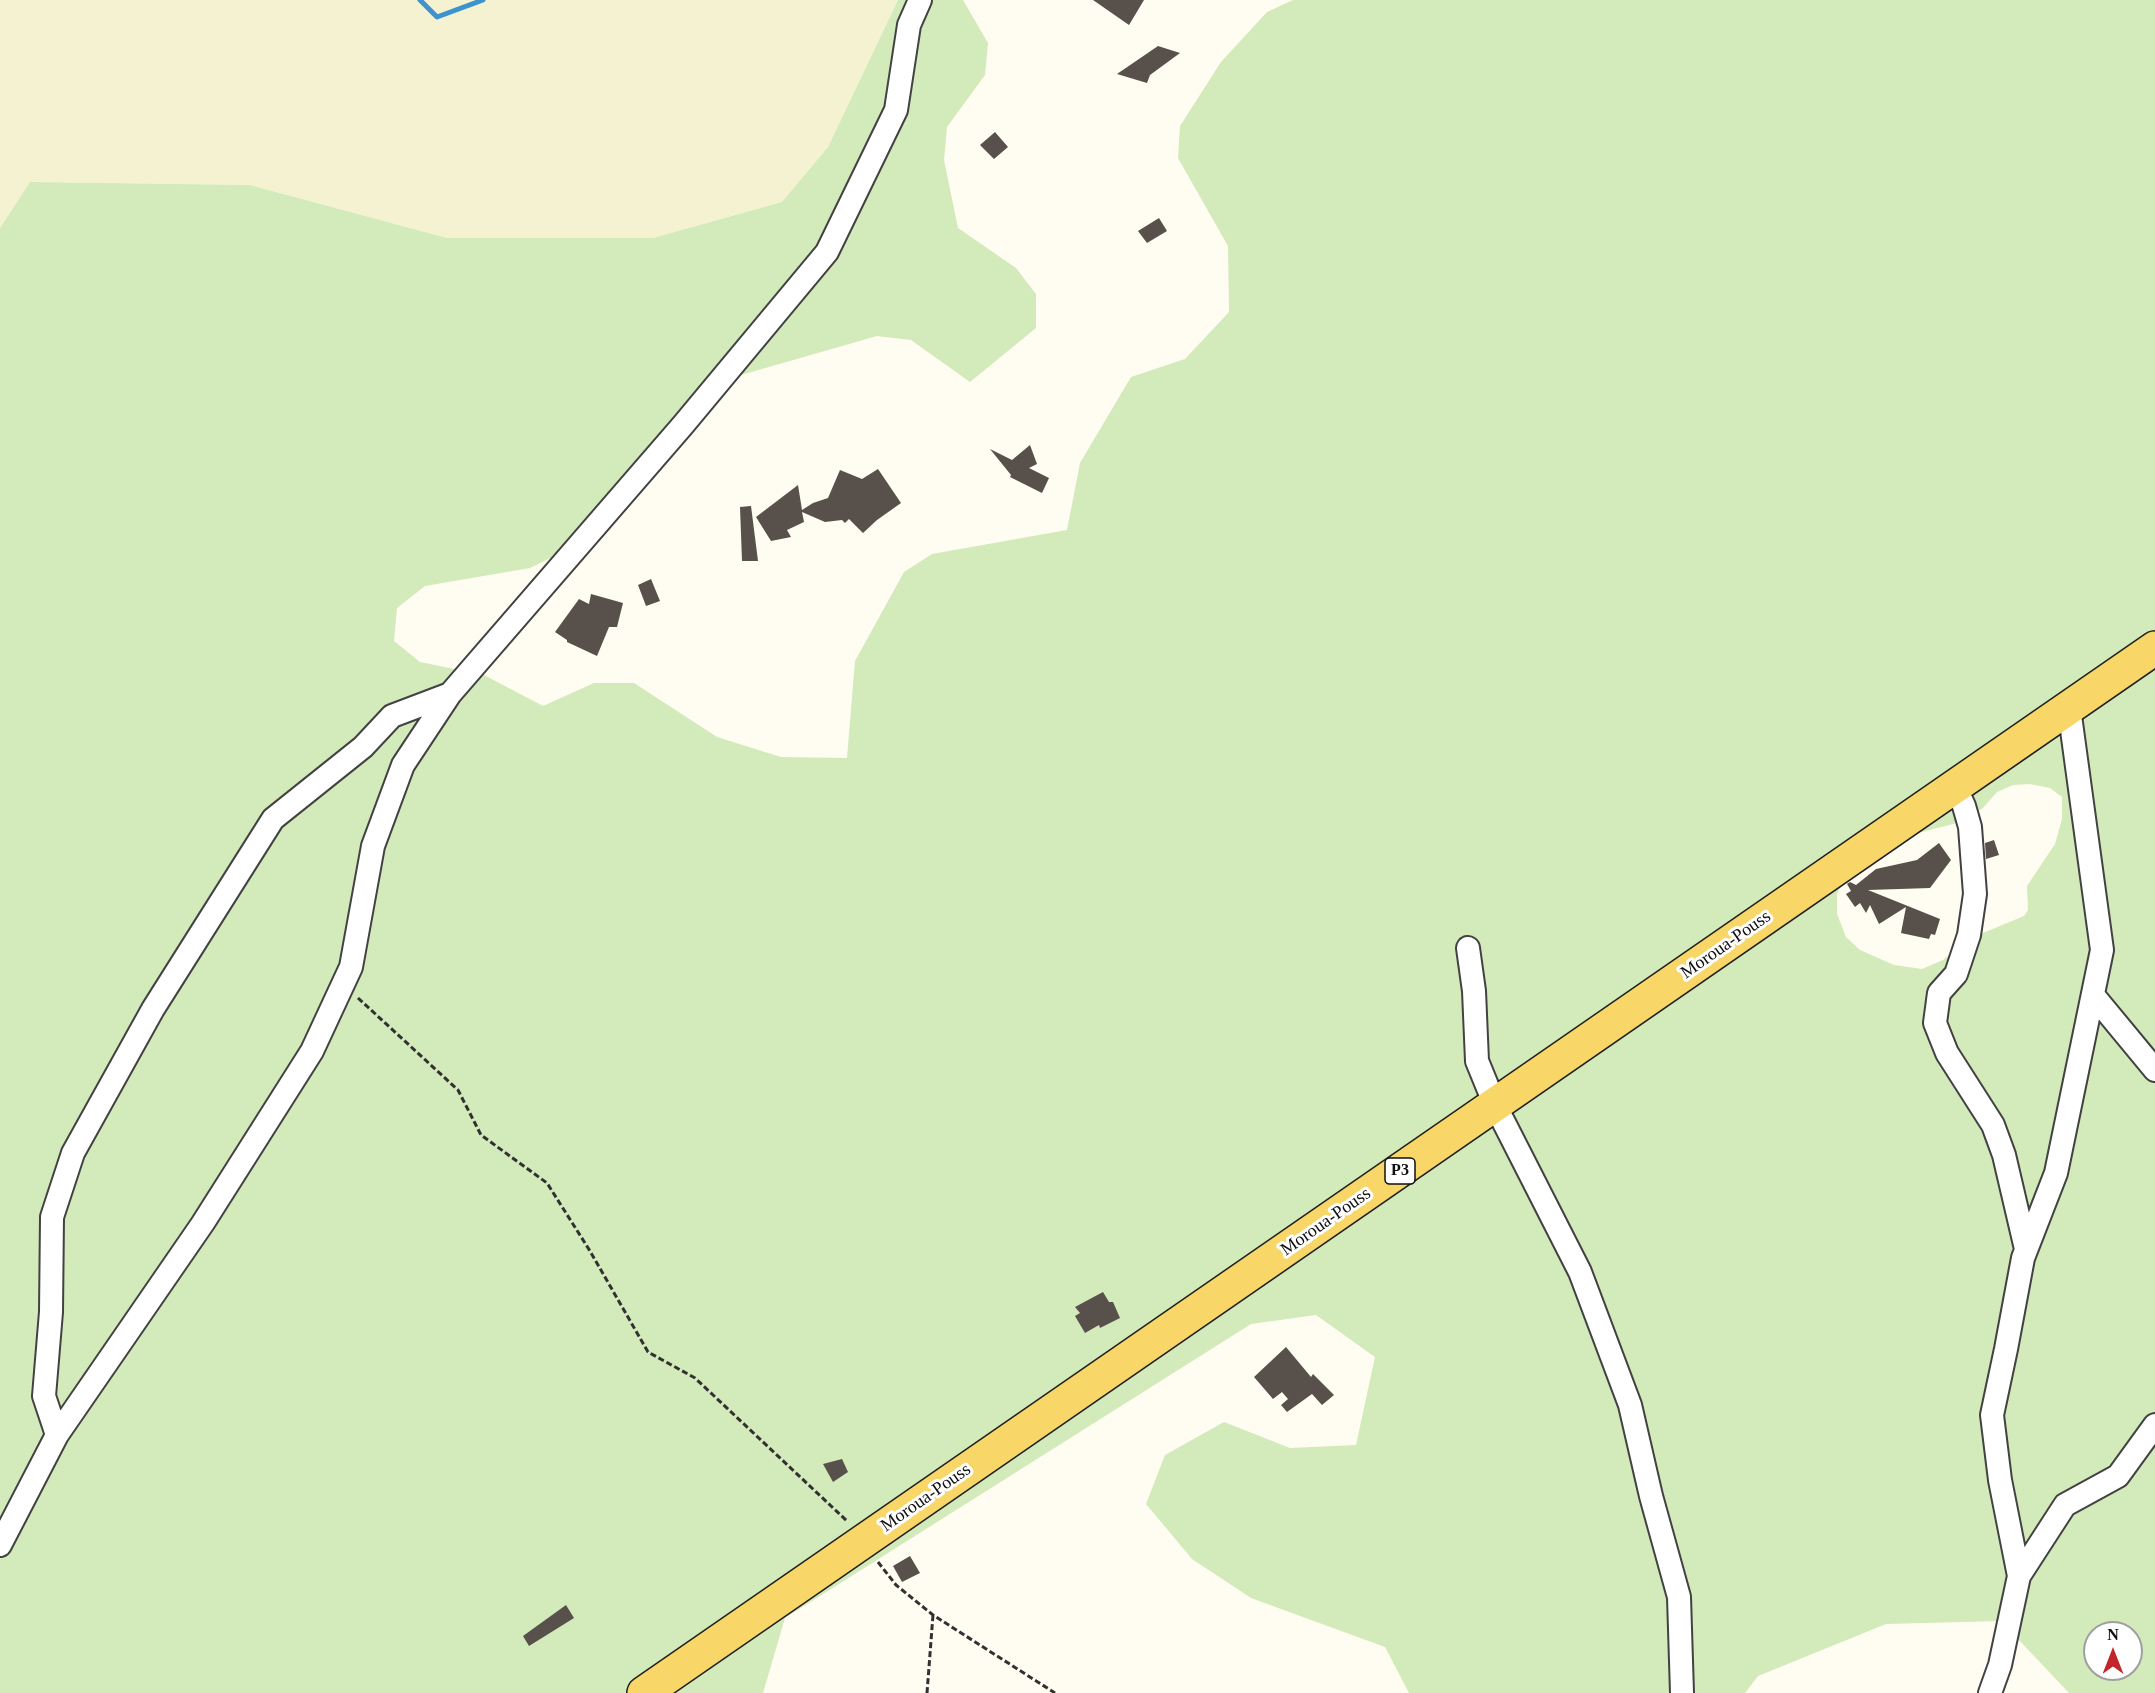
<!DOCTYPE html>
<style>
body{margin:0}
#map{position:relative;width:2155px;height:1693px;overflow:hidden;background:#fffcf2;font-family:"Times New Roman",serif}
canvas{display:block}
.north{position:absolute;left:2083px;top:1621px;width:60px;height:60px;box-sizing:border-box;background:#fff;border:2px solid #9f9f9f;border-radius:50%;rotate:0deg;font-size:16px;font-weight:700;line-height:24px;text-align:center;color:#0f0f0f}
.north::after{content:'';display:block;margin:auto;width:21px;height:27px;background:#c1262c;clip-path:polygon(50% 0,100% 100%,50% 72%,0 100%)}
</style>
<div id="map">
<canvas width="2155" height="1693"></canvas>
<div class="north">N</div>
</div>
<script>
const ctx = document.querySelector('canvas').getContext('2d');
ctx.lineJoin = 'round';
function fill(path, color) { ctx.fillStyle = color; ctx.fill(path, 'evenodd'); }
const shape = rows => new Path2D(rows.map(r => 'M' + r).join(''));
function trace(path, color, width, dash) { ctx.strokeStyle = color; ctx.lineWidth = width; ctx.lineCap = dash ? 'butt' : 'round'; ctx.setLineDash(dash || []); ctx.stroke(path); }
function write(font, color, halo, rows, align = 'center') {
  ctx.font = font + ' "Times New Roman",serif'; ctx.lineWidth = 6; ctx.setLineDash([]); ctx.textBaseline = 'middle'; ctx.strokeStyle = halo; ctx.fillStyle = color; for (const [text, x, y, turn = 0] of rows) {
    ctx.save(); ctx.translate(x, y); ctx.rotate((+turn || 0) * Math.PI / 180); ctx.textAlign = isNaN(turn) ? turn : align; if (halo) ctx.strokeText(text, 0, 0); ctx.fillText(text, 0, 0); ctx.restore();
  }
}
const farmland = shape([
 [0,0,898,0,828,147,782,202,653,238,447,238,250,185,30,182,0,228]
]);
const green = shape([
 [898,0,963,0,988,43,985,75,947,127,944,160,958,228,1016,268,1036,294,1036,328,970,382,911,340,877,336,734,377,593,537,530,568,425,586,397,608,394,641,420,662,484,675,543,706,594,683,634,683,717,737,781,757,847,758,855,661,904,572,932,554,1067,530,1080,463,1131,377,1185,359,1229,312,1228,246,1178,158,1180,126,1221,62,1267,12,1293,0,2155,0,2155,1693,2069,1693,2001,1621,1886,1624,1758,1676,1745,1693,1409,1693,1385,1647,1251,1598,1192,1559,1146,1504,1165,1455,1224,1422,1290,1448,1356,1445,1375,1357,1316,1315,1251,1324,785,1618,763,1693,0,1693,0,228,30,182,250,185,447,238,653,238,782,202,828,147],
 [2030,784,2050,788,2062,797,2062,819,2055,844,2027,886,2028,910,2024,916,1971,938,1943,960,1922,969,1894,965,1860,950,1846,937,1837,914,1837,894,1845,877,1906,836,1961,822,1983,808,1997,792,2013,785],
 [2095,1633,2131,1633,2131,1669,2095,1669]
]);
const stream = shape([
 [420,0,437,17,483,0]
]);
const building = shape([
 [1093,0,1144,0,1129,25],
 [1158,46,1180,53,1150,75,1147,83,1117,74],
 [995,132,1008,147,994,159,980,145],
 [1159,218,1167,231,1147,243,1138,231],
 [1030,445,1037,464,1029,468,1049,478,1042,493,1010,477,1011,475,990,449,1012,460],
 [878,469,901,503,877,520,863,533,849,519,845,523,842,520,825,522,802,512,804,522,787,530,791,537,771,541,756,517,798,485,802,510,813,503,828,498,840,470,862,479],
 [751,506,758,561,742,561,740,507],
 [651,579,660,601,646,606,638,585],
 [591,594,623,603,617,627,609,627,597,656,567,642,567,640,555,632,579,599,589,604],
 [1994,840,1999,855,1986,859,1985,843],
 [1939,843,1951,860,1930,888,1868,890,1940,919,1935,935,1931,934,1929,939,1901,933,1906,907,1879,924,1870,905,1866,913,1860,903,1855,907,1846,894,1851,891,1847,884,1850,882,1856,885,1876,869,1917,860],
 [1103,1292,1109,1302,1113,1302,1120,1318,1100,1328,1099,1325,1085,1333,1075,1316,1080,1313,1075,1307],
 [1286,1347,1311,1377,1313,1374,1334,1395,1322,1405,1312,1394,1287,1412,1281,1405,1288,1399,1282,1392,1273,1399,1254,1377],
 [842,1459,848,1472,833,1482,823,1464],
 [910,1556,920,1573,902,1582,893,1566],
 [566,1605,574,1618,529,1646,523,1636]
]);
const path = shape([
 [358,998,458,1090,481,1135,547,1183,590,1251,648,1352,695,1378,847,1521],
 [878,1562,896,1585,933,1615,1055,1693],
 [927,1693,933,1615]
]);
const street = shape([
 [1955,786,1964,806,1970,827,1975,894,1969,935,1956,974,1939,993,1935,1023,1947,1053,1993,1125,2004,1155,2026,1249],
 [1468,948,1474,991,1477,1061,1495,1105,1580,1272,1630,1405,1651,1496,1679,1597,1682,1693],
 [2093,995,2155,1070],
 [57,1435,44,1396,51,1312,52,1217,73,1153,153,1009,273,819,363,747,392,716,450,694],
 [0,1545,57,1435,203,1223,312,1051,351,967,373,846,403,765,450,694,683,425,827,252,896,110,909,25,920,0],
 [2019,1576,2065,1505,2118,1476,2155,1425],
 [1990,1693,2000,1665,2019,1576,2000,1480,1992,1415,2006,1349,2023,1258,2056,1173,2102,950,2069,708]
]);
const primary = shape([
 [644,1693,2155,648]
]);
const shields = [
 [1400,1171,30]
];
const shieldNames = [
 ["P3",1400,1171]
];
const streetNames = [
 ["Moroua-Pouss",1726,945,-35],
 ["Moroua-Pouss",1326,1222,-35],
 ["Moroua-Pouss",926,1498,-35]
];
fill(farmland, '#f5f2d1');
fill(green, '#d3eaba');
trace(stream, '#3d93ce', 5);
fill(building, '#58504b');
trace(street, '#424242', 26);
trace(primary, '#202020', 36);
trace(path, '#313131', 3, [6, 3]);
trace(street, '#fff', 22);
trace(primary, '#f8d668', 33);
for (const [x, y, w] of shields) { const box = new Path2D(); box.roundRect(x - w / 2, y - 13, w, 26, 4.5); ctx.fillStyle = '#fff'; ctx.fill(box); trace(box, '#0f0f0f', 1.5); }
write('bold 16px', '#0f0f0f', null, shieldNames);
write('18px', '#0f0f0f', '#fff', streetNames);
</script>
